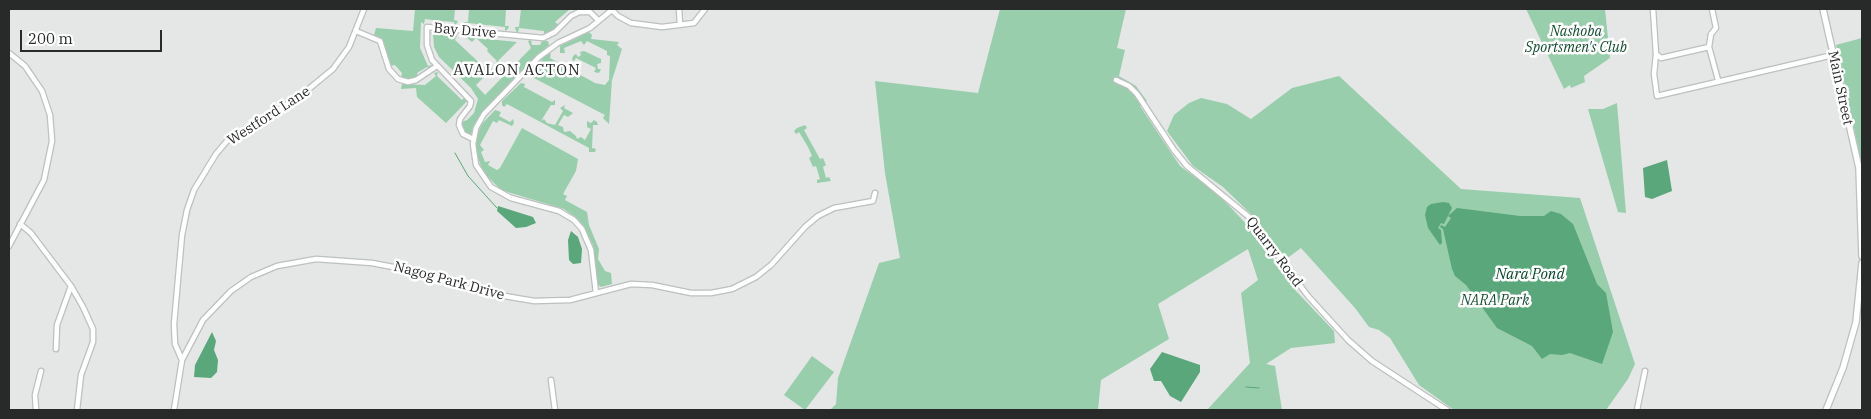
<!DOCTYPE html>
<style>
body{margin:0}
#map{position:relative;width:1871px;height:419px;overflow:hidden;background:#e4e7e5;font-family:"IBM Plex Serif",serif}
canvas{display:block}
.frame{position:absolute;inset:0;border:10px solid #282a29;pointer-events:none}
.scale{position:absolute;left:20px;top:30px;width:142px;height:22px;box-sizing:border-box;border:2px solid #282a29;border-top:0;padding-left:6px;font-size:15px;line-height:18px;white-space:nowrap;color:#282a29;-webkit-text-stroke:4px #fff;paint-order:stroke}
</style>
<div id="map">
<canvas width="1871" height="419"></canvas>
<div class="frame"></div>
<div class="scale">200 m</div>
</div>
<script>
const ctx = document.querySelector('canvas').getContext('2d');
ctx.lineJoin = 'round';
function fill(path, color) { ctx.fillStyle = color; ctx.fill(path, 'evenodd'); }
const shape = rows => new Path2D(rows.map(r => 'M' + r).join(''));
function trace(path, color, width, dash) { ctx.strokeStyle = color; ctx.lineWidth = width; ctx.lineCap = dash ? 'butt' : 'round'; ctx.setLineDash(dash || []); ctx.stroke(path); }
function write(font, color, halo, rows, align = 'center') {
  ctx.font = font + ' "IBM Plex Serif",serif'; ctx.lineWidth = 5; ctx.setLineDash([]); ctx.textBaseline = 'middle'; ctx.strokeStyle = halo; ctx.fillStyle = color; for (const [text, x, y, turn = 0] of rows) {
    ctx.save(); ctx.translate(x, y); ctx.rotate((+turn || 0) * Math.PI / 180); ctx.textAlign = isNaN(turn) ? turn : align; if (halo) ctx.strokeText(text, 0, 0); ctx.fillText(text, 0, 0); ctx.restore();
  }
}
const green = shape([
 [415,9,455,9,454,20,458,21,455,26,454,22,441,21,425,19,424,24,421,22,420,48,428,66,432,65,430,69,427,67,417,73,418,77,407,79,401,77,402,73,395,65,390,66,384,43,374,35,376,28,413,31],
 [469,9,506,9,505,26,509,26,508,29,505,31,505,27,468,23,466,27,463,22,468,22],
 [521,9,570,9,555,22,559,25,557,28,544,35,544,31,519,28,518,33,516,31,515,27,519,27],
 [1000,9,1126,9,1117,48,1125,50,1119,76,1136,86,1147,101,1140,106,1180,166,1217,193,1252,230,1296,291,1334,331,1335,343,1291,348,1266,364,1275,366,1282,410,1207,410,1250,363,1241,293,1258,280,1248,249,1158,304,1169,339,1101,380,1098,410,830,410,836,404,838,378,879,263,900,258,885,173,875,81,978,93],
 [1526,9,1605,9,1610,58,1584,76,1585,82,1571,88,1570,85,1564,89],
 [434,30,435,34,455,36,458,33,455,40,488,71,492,69,492,74,489,72,476,85,485,95,531,48,528,41,531,40,532,45,540,45,542,41,548,41,549,45,483,111,471,134,468,135,463,129,461,122,467,120,474,113,478,99,471,88,439,57,434,47,433,34,430,33],
 [589,32,592,35,591,39,619,42,617,45,622,49,612,80,609,124,603,118,605,115,528,75,545,56,551,53,550,58,595,83,605,85,609,80,610,56,607,55,607,51,587,41,584,45,581,41,564,48,565,53,560,53,560,46],
 [467,33,468,37,517,42,498,61,501,64,498,65,495,64,497,61,487,51,488,49,476,38,472,42,466,37],
 [1862,38,1862,166,1836,45],
 [584,51,601,59,601,63,597,64,598,69,601,69,599,73,594,72,596,68,576,58,574,61,572,60,573,56,576,54,578,57,581,55,580,52],
 [438,72,437,76,462,100,465,97,467,101,446,123,417,97,416,88,401,89,402,84,425,85,436,76,434,73],
 [1339,76,1461,189,1580,198,1635,364,1628,379,1606,410,1454,410,1419,385,1390,338,1379,330,1369,327,1355,308,1301,248,1286,259,1253,216,1223,187,1193,166,1167,131,1174,115,1189,103,1201,98,1227,104,1251,119,1292,88],
 [521,83,525,84,524,87,552,102,555,100,555,105,551,105,541,121,544,119,547,123,555,125,563,111,560,108,565,105,564,108,573,113,568,117,564,115,558,125,563,127,564,132,570,131,576,136,577,139,581,137,585,140,591,129,587,127,587,121,591,123,594,120,597,122,598,125,593,125,592,148,596,149,595,152,589,152,589,148,507,104,504,107,502,105,502,101],
 [1617,103,1626,213,1618,212,1588,109,1603,109],
 [495,110,501,112,499,116,510,122,513,119,514,123,512,126,499,120,497,123,493,121,480,145,484,150,481,152,485,162,490,161,488,165,497,170,500,168,522,128,578,159,576,171,563,194,567,196,565,200,587,212,589,225,599,249,598,259,605,271,611,273,612,284,601,287,597,284,593,245,579,220,564,209,501,190,483,172,476,152,476,140,481,125],
 [805,125,807,128,804,130,820,159,823,158,826,165,823,167,826,178,829,177,831,181,817,183,817,180,820,179,816,166,813,167,809,158,812,156,808,147,799,132,796,134,794,131,797,128],
 [812,356,834,372,805,410,784,395]
]);
const water = shape([
 [1667,160,1672,191,1652,199,1645,197,1643,168],
 [1443,202,1449,203,1452,208,1444,224,1441,223,1438,228,1441,230,1442,243,1440,245,1428,228,1425,215,1427,207,1431,204],
 [498,206,533,217,536,223,526,227,516,228,497,211],
 [1457,208,1520,216,1544,216,1551,211,1561,214,1573,224,1597,284,1606,293,1613,332,1602,364,1570,353,1562,355,1550,354,1542,359,1532,346,1497,328,1466,285,1455,276,1452,269,1443,229,1440,227,1441,225,1445,227,1451,218,1448,216],
 [571,231,578,237,582,249,581,263,573,264,569,260,568,240],
 [212,332,216,341,214,350,218,360,217,372,211,378,194,377,195,365],
 [1162,352,1200,365,1200,372,1181,402,1170,396,1161,381,1154,381,1150,369]
]);
const stream = shape([
 [455,153,468,176,497,208],
 [1246,387,1259,388]
]);
const street = shape([
 [679,9,680,25],
 [1653,9,1656,54,1661,58,1709,47],
 [1712,9,1716,28,1711,34,1709,47,1718,80],
 [612,10,618,16,631,23,662,27,694,23,705,9],
 [356,31,380,41,389,69,398,79,408,82,416,80,437,66],
 [9,53,25,66,42,91,50,115,52,141,44,180,9,246],
 [1656,54,1654,74,1657,96,1833,55],
 [1116,80,1129,86,1137,94,1174,150,1187,166,1249,217,1308,296,1348,340,1372,361,1447,410],
 [473,139,463,134,459,125,460,119,470,106,471,101,432,60,427,45,427,27,543,38,555,32,571,16,579,12,590,12,598,20],
 [20,224,31,233,71,286,83,307,93,329,93,342,81,375,77,410],
 [596,293,591,250,582,229,574,220,559,211,511,198,491,187,476,165,473,144,476,128,484,114,539,57,558,43,590,28,613,9],
 [56,349,57,325,71,286],
 [182,360,175,344,174,324,182,235,187,210,194,190,216,154,227,141,299,97,333,69,349,47,364,9],
 [551,380,555,410],
 [36,410,35,395,41,371],
 [174,410,182,360,203,320,231,291,251,277,277,266,316,259,372,263,414,271,475,291,534,301,570,300,631,284,652,285,691,293,711,293,732,289,756,277,771,265,805,227,818,216,834,208,873,201,875,193],
 [1637,410,1645,371]
]);
const secondary = shape([
 [1823,9,1859,168,1862,256],
 [1826,410,1843,368,1856,322,1862,263]
]);
const streetNames = [
 ["Bay Drive",465,31,5],
 ["Main Street",1840,88,78],
 ["Westford Lane",269,116,-33],
 ["Quarry Road",1274,252,53],
 ["Nagog Park Drive",449,281,15]
];
const parkNames = [
 ["Nashoba",1576,32],
 ["Sportsmen's Club",1576,48],
 ["NARA Park",1495,301]
];
const neighbourhoodNames = [
 ["AVALON ACTON",517,71]
];
const waterNames = [
 ["Nara Pond",1530,275]
];
fill(green, '#98ceac');
fill(water, '#59a77b');
trace(stream, '#59a77b', 1);
trace(street, '#bcc0be', 7);
trace(secondary, '#bcc0be', 8);
trace(street, '#fff', 4.5);
trace(secondary, '#fff', 5.5);
write('14px', '#282a29', '#fff', streetNames);
write('italic 14px', '#114d2f', '#fff', parkNames);
ctx.letterSpacing = '1px';
write('15px', '#282a29', '#fff', neighbourhoodNames);
ctx.letterSpacing = '0px';
write('italic 15px', '#044528', '#fff', waterNames);
</script>
